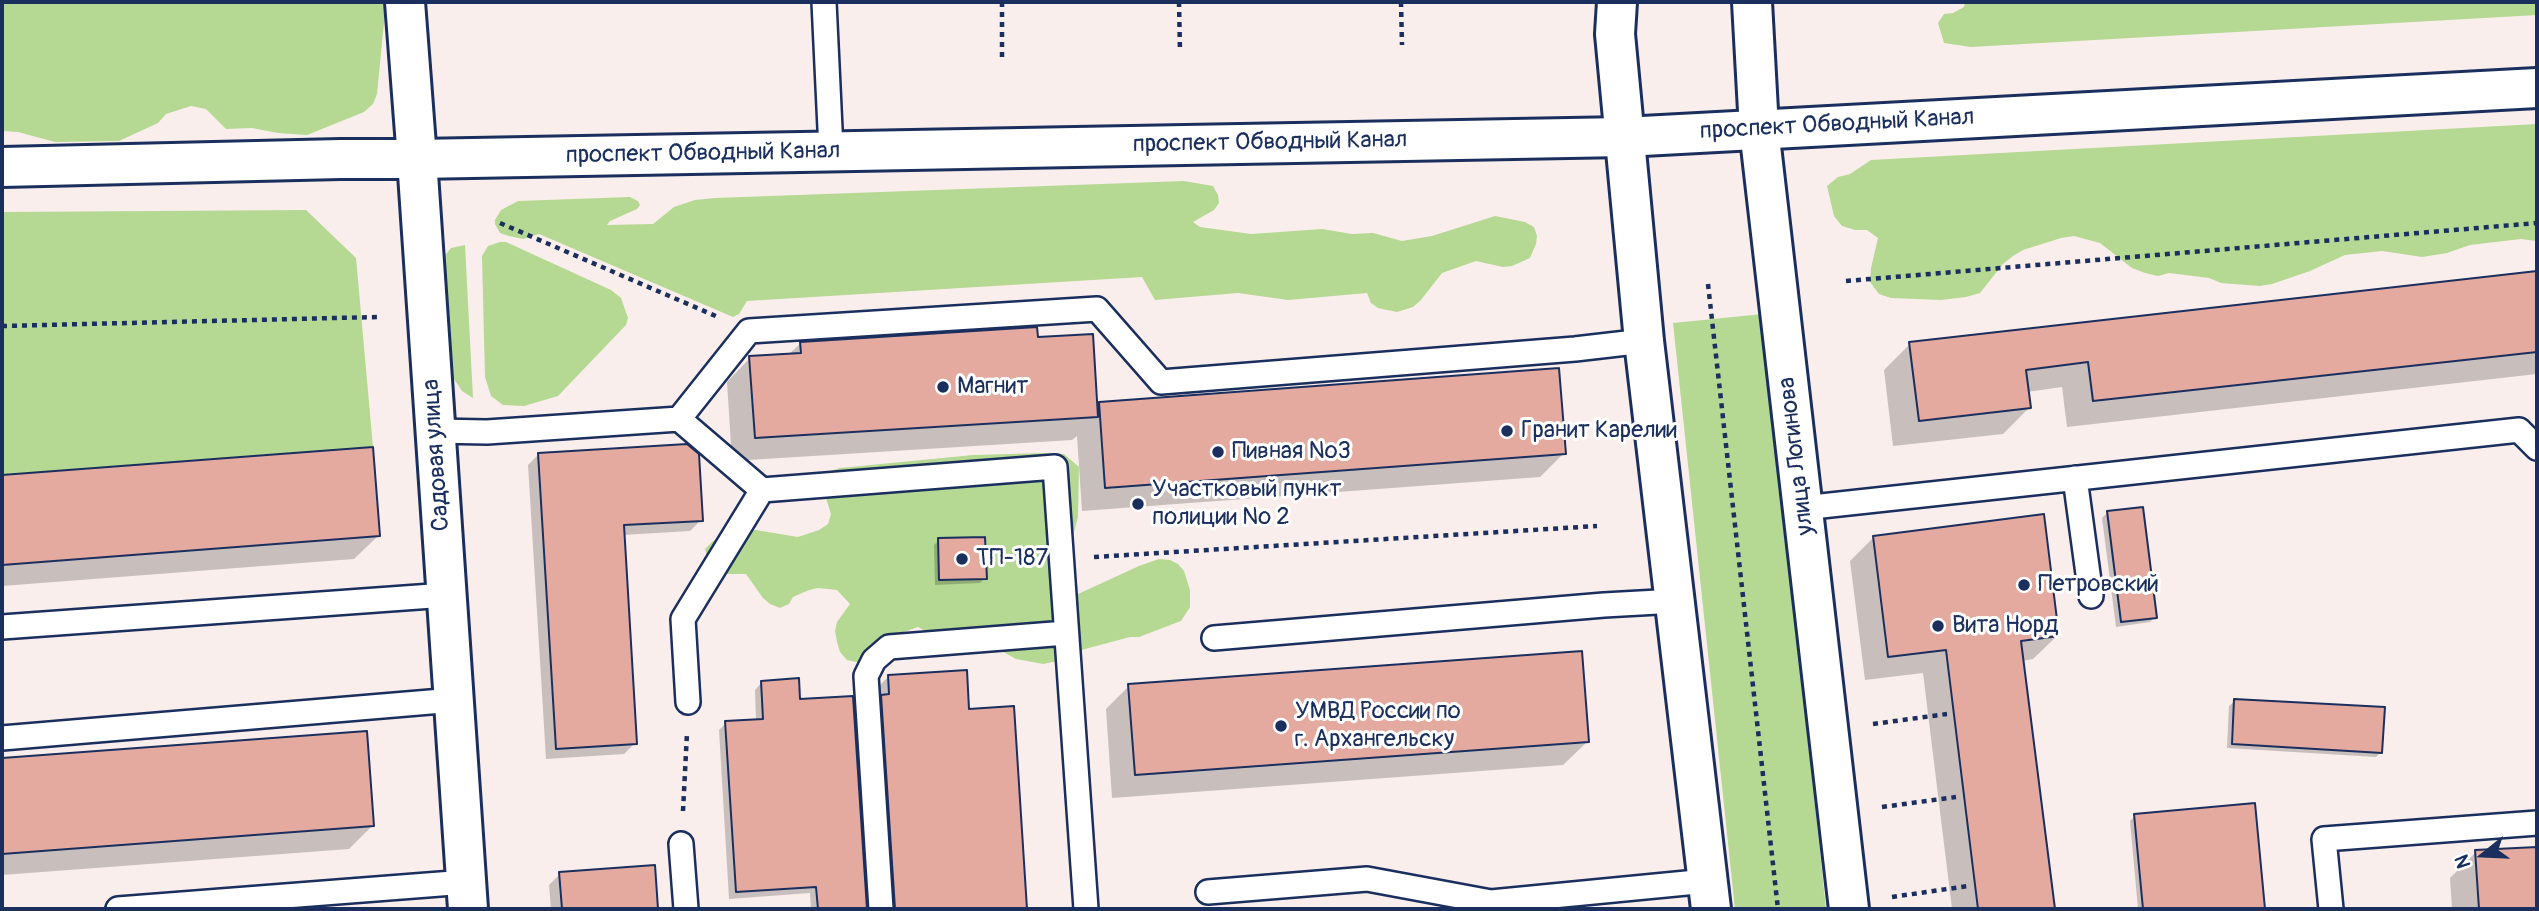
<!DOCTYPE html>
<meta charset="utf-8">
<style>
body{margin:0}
#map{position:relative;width:2539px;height:911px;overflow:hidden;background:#faeeec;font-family:Pangolin,sans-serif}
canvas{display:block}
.frame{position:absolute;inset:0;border:4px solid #1b2f5e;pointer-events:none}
.north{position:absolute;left:2448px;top:820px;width:70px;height:70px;-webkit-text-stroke:5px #fff;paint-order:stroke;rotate:252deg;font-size:19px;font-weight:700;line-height:28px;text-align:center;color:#1b2f5e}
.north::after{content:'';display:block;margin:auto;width:24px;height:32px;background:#1b2f5e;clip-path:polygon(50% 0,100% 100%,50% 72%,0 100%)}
</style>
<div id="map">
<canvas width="2539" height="911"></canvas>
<div class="frame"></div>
<div class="north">N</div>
</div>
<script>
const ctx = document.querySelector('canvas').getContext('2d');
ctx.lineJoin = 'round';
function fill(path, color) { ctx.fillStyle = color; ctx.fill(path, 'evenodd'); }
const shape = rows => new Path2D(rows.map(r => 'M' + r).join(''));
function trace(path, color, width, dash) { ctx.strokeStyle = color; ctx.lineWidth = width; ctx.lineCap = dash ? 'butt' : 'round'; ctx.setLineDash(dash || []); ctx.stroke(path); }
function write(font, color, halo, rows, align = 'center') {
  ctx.font = font + ' Pangolin,sans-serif'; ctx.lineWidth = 6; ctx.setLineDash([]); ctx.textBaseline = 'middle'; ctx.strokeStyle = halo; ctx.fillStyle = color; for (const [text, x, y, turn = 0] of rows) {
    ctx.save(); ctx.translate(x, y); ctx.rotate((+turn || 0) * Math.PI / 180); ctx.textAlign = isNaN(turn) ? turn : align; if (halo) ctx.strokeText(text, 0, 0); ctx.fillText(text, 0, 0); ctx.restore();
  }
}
const green = shape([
 [2,2,386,2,377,94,373,104,364,112,307,135,278,133,252,128,226,129,206,109,191,106,166,114,158,123,119,141,55,142,18,132,2,131],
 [1965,2,2537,2,2537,15,1971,47,1944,43,1938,23,1944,14,1953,13,1964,7],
 [2537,124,2537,241,2521,239,2470,245,2447,253,2422,257,2382,251,2345,255,2310,271,2272,284,2260,286,2221,283,2209,278,2169,273,2158,276,2145,273,2132,268,2100,243,2074,236,2061,238,2023,250,2013,256,2003,264,1980,293,1966,297,1941,300,1891,298,1879,294,1870,282,1871,268,1878,238,1867,230,1855,230,1842,226,1834,216,1827,186,1838,177,1850,174,1871,160],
 [1184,181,1213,186,1218,195,1219,203,1214,210,1193,222,1200,227,1251,234,1322,229,1352,234,1373,233,1402,241,1432,236,1495,216,1525,222,1534,227,1537,236,1536,244,1530,258,1512,266,1503,267,1476,261,1442,273,1421,300,1413,307,1397,312,1378,308,1371,303,1367,293,1288,300,1238,293,1155,300,1142,277,747,301,739,314,733,317,539,234,523,239,509,236,500,233,495,224,495,220,501,210,518,201,630,197,638,201,640,205,637,209,610,221,607,225,653,224,674,207,695,200,715,198],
 [306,210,356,258,373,447,2,475,2,212],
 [500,242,506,242,611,290,621,298,628,318,626,325,558,396,524,406,503,405,491,396,485,377,482,256,488,246],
 [465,245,473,398,462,391,450,373,442,259,451,248],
 [1763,314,1826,909,1735,909,1673,323],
 [1045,453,1064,454,1079,467,1078,517,1069,550,1073,587,1078,594,1139,566,1159,559,1170,560,1178,564,1184,571,1190,590,1190,607,1181,621,1139,637,1130,637,1085,649,1069,655,1062,660,1043,664,1016,659,998,649,964,651,956,653,934,636,918,627,901,633,865,662,856,662,847,660,840,652,837,642,835,631,837,622,850,604,837,590,818,588,809,590,793,597,789,604,780,608,770,604,763,598,746,574,720,574,708,559,705,549,713,541,735,530,756,530,798,537,819,530,828,524,831,514,824,492,825,481,830,471,840,468,973,455]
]);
const shadow = shape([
 [2537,273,2537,374,2067,427,2062,387,2027,392,2029,408,2003,434,1893,446,1884,370,1910,344],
 [1036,339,1095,409,1100,404,1564,453,1540,477,1082,511,1077,436,1072,440,732,461,727,382,750,358,788,355,800,344],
 [371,449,378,536,354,559,2,586,2,477],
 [539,454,701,520,690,531,623,535,635,743,624,754,546,759,528,465],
 [2107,513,2155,617,2150,622,2116,627,2102,518],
 [1874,537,2057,636,2033,659,2022,661,2053,909,1952,909,1923,673,1865,680,1850,561],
 [939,540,985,578,980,583,935,585,934,545],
 [888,677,968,711,1012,707,1026,909,878,909,873,692],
 [762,682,799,701,852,698,867,909,811,909,810,893,729,899,719,730,726,723,756,721,755,690],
 [1129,686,1587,742,1563,765,1112,798,1106,709],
 [2235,701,2381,752,2376,757,2227,748,2229,706],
 [365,732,373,825,349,849,2,875,2,760],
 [2254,805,2263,909,2138,909,2130,821,2135,816],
 [2537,848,2537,909,2452,909,2450,878,2476,852],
 [653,867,656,909,551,909,549,885,560,874]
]);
const building = shape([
 [2537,271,2537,352,2093,401,2088,362,2026,370,2031,408,1919,421,1909,342,2537,271],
 [1037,327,1038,337,1093,334,1098,417,755,438,749,356,801,353,800,342,1037,327],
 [1559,368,1566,454,1105,488,1099,402,1559,368],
 [687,444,699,454,703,521,624,525,637,744,556,749,538,453,687,444],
 [373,447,380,536,2,565,2,475,373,447],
 [2143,507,2157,618,2121,622,2107,511,2143,507],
 [2044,514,2059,636,2021,641,2055,909,1978,909,1946,650,1888,657,1873,536,2044,514],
 [985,537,987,579,939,580,938,538,985,537],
 [1582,651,1589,742,1135,775,1128,684,1582,651],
 [967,670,969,709,1014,706,1027,909,895,909,881,695,889,694,888,675,967,670],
 [799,678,800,699,853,696,867,909,818,909,816,887,736,892,725,721,763,719,761,681,799,678],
 [2234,699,2385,707,2382,753,2232,744,2234,699],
 [367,731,374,826,2,854,2,758,367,731],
 [2255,803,2265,909,2143,909,2134,814,2255,803],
 [2537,847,2537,909,2479,909,2475,850,2537,847],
 [655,865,658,909,562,909,559,872,655,865]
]);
const path = shape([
 [1002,2,1002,58],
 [1179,2,1180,52],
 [1401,2,1402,45],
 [500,223,718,317],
 [1846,281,2537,223],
 [1708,284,1778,909],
 [2,326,378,317],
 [1094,557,1597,526],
 [1873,724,1947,714],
 [1882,807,1956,797],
 [683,811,687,733],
 [1892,897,1968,886]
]);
const service = shape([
 [824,2,831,150],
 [679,419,762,490,1055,467,1086,909],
 [435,431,487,432,679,419,749,331,1097,309,1161,382,1575,349,1644,341],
 [2075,478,2091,596],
 [1803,508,2519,430,2537,448],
 [2,627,446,595],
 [1214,638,1604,605,1676,601],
 [688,702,683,619,762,490],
 [2,738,454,700],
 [681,844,686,909],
 [1208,892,1367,879,1491,902,1707,881],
 [118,909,466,882],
 [881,909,866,676,874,660,889,647,1066,633],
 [2331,909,2324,839,2537,823]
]);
const minor = shape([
 [1617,2,1615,34,1644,341,1711,909],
 [1752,2,1759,129,1849,909],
 [417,159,468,909]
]);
const tertiary = shape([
 [405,2,417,159]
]);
const secondary = shape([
 [2,167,341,159,417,159,1624,137,2537,88]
]);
const markers = [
 [943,387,7,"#1b2f5e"],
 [1507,431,7,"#1b2f5e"],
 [1218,452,7,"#1b2f5e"],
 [1138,504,7,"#1b2f5e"],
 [962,559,7,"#1b2f5e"],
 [2024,585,7,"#1b2f5e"],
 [1938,626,7,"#1b2f5e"],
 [1281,726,7,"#1b2f5e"]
];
const streetNames = [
 ["проспект Обводный Канал",1837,125,-3],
 ["проспект Обводный Канал",1270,143,-1],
 ["проспект Обводный Канал",703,154,-1],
 ["Садовая улица",437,455,-94],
 ["улица Логинова",1797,456,-97]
];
const poiNames = [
 ["Магнит",957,387],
 ["Гранит Карелии",1521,431],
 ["Пивная №3",1232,452],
 ["Участковый пункт",1152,490],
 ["полиции № 2",1152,518],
 ["ТП-187",976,559],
 ["Петровский",2038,585],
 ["Вита Норд",1952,626],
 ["УМВД России по",1295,712],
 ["г. Архангельску",1295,740]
];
fill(green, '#b5d893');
fill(shadow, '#0003');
fill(building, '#e4aa9f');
trace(building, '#1b2f5e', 2);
trace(service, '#1b2f5e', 28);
trace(minor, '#1b2f5e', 44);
trace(tertiary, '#1b2f5e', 44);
trace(secondary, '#1b2f5e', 44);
trace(path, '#1b2f5e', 4.5, [5, 5]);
trace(service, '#fff', 23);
trace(minor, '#fff', 38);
trace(tertiary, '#fff', 38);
trace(secondary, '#fff', 38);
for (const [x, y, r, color] of markers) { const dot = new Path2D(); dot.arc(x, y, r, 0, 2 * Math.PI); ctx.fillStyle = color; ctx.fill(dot); trace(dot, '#fff', 2.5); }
write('24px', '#1b2f5e', '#fff', streetNames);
write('24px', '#1b2f5e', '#fff', poiNames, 'left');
</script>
